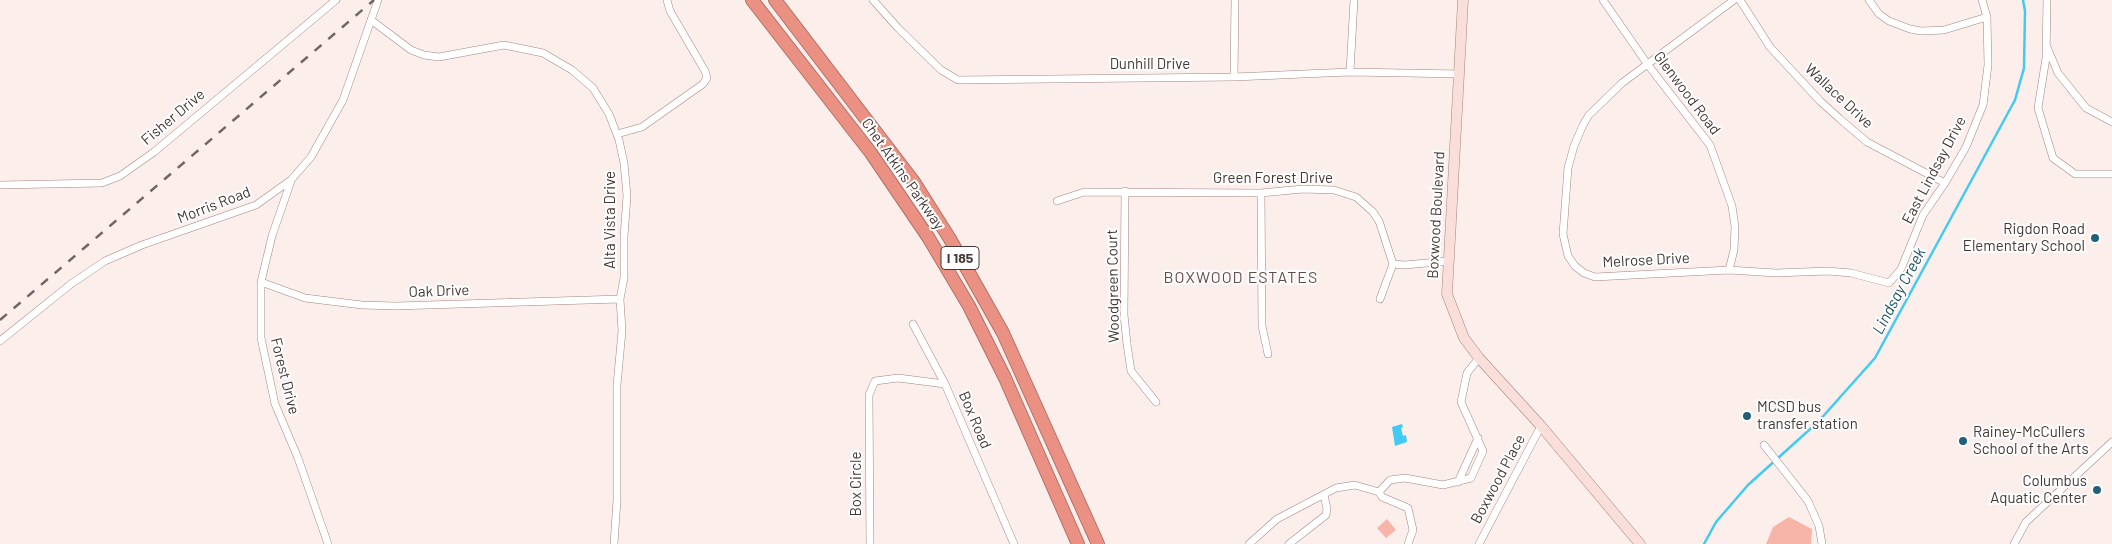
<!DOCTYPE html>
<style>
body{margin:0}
canvas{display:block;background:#fceeeb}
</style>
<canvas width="2112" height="544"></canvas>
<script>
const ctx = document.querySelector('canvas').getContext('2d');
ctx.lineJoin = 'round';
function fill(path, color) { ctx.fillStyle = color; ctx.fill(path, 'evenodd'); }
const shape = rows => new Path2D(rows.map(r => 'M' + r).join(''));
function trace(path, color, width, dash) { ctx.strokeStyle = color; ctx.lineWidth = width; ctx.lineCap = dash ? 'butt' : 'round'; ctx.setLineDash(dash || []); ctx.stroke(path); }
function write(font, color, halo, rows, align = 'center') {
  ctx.font = font + ' Barlow,sans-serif'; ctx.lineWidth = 4; ctx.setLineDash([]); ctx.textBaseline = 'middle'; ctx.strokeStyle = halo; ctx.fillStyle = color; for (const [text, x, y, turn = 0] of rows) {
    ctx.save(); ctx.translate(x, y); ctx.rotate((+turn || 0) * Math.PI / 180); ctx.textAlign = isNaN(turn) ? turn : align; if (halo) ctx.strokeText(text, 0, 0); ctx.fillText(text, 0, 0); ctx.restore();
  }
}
const green = shape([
 [1789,517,1812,529,1811,544,1766,544,1773,527],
 [1387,519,1396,530,1386,538,1377,528]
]);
const water = shape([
 [1402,424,1403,427,1401,428,1403,436,1406,435,1407,442,1395,446,1392,427]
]);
const stream = shape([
 [1704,544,1716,522,1748,485,1818,422,1875,358,2015,100,2024,68,2025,11,2023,0]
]);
const street = shape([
 [873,0,898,28,941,70,958,80,1234,77,1350,72,1460,74],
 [1603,0,1648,65,1710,145,1732,206,1735,227,1734,250,1729,270],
 [1734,0,1622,83,1589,115,1583,125,1574,146,1568,168,1563,234,1568,256,1575,266,1584,273,1595,277,1729,270,1776,273,1828,271,1851,273,1889,283,1901,269,1923,215,1945,183,1966,147,1983,105,1988,65,1987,17,1982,0],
 [1740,0,1770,47,1820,101,1840,119,1867,142,1945,183],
 [1869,0,1879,14,1889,21,1910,29,1921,31,1944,30,1987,17],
 [2047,0,2046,58,2038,108,2053,158,2075,174,2112,174],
 [371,20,411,50,424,55,439,57,504,45,543,53,572,70,593,88,609,114,619,140,624,163,627,196,624,236,624,278,620,299,622,331,617,385,617,500,614,544],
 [2047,47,2058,73,2086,108,2112,122],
 [1350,72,1354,0],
 [1234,77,1235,0],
 [617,134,642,127,703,84,707,78,705,71,670,11,667,0],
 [291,181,272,236,261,282,261,338,275,404,298,458,328,544],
 [0,185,102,183,120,176,154,152,336,0],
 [1125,191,1124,315,1127,344,1131,371,1156,402],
 [1261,193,1262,326,1268,354],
 [1057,201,1084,192,1261,193,1303,189,1334,190,1356,197,1373,212,1379,221,1393,264],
 [1393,264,1405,265,1448,261],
 [261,282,305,298,362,305,396,306,620,299],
 [1380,299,1393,264],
 [913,324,945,384],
 [0,341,71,284,105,261,142,245,256,205,291,180,311,157,343,100,378,0],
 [1764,445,1808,501,1819,526,1822,544],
 [1458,482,1478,438],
 [1379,492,1390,480,1405,478,1443,485,1471,478,1483,451,1461,402,1467,373,1479,358],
 [870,544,869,395,875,381,898,378,945,384,1014,544],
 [1249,544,1277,519,1336,488,1355,485,1379,492,1382,497,1408,508,1413,530,1408,544],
 [1289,544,1326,515,1327,509,1324,495],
 [1479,544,1541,426],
 [2014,544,2026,522,2112,442]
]);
const secondary = shape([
 [1463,0,1447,294,1464,338,1479,358,1541,426,1640,544]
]);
const highway = shape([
 [752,0,871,153,928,237,969,306,1005,378,1078,544],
 [775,0,914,182,950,239,1003,333,1098,544]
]);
const rail = shape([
 [0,320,374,0]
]);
const markers = [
 [2095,238,5,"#216277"],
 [1747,416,5,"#216277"],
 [1963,441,5,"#216277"],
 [2097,490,5,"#216277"]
];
const shields = [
 [960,258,38]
];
const shieldNames = [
 ["I 185",960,258]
];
const streetNames = [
 ["Dunhill Drive",1150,64],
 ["Glenwood Road",1687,93,53],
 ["Wallace Drive",1839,96,43],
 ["Fisher Drive",173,117,-40],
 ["East Lindsay Drive",1934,170,-62],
 ["Chet Atkins Parkway",903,174,55],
 ["Green Forest Drive",1273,178],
 ["Morris Road",214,205,-21],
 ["Boxwood Boulevard",1436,215,-87],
 ["Alta Vista Drive",610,220,-90],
 ["Melrose Drive",1646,260,-3],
 ["Woodgreen Court",1113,286,-91],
 ["Oak Drive",439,291,-2],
 ["Forest Drive",285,376,76],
 ["Box Road",975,420,67],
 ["Boxwood Place",1498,479,-62],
 ["Box Circle",856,484,-90]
];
const poiNames = [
 ["Rigdon Road",2085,229],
 ["Elementary School",2085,246],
 ["MCSD bus",1757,407,"left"],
 ["transfer station",1757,424,"left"],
 ["Rainey-McCullers",1973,432,"left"],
 ["School of the Arts",1973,449,"left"],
 ["Columbus",2087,481],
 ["Aquatic Center",2087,498]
];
const neighbourhoodNames = [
 ["BOXWOOD ESTATES",1241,278]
];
const waterNames = [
 ["Lindsay Creek",1899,291,-62]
];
fill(green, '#f7b5aa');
fill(water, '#41cbf4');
trace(stream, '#41cbf4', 2.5);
trace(street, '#a38580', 8);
trace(secondary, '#a38580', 11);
trace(highway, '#b07268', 14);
trace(street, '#fff', 7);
trace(secondary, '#f9deda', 10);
trace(highway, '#ea9183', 12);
trace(rail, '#726562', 2.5, [9, 9]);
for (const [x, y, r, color] of markers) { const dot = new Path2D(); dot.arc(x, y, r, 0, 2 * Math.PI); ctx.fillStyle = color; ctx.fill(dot); trace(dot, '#fff', 2); }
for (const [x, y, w] of shields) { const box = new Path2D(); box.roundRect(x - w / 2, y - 11.5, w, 23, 4); ctx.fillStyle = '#fff'; ctx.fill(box); trace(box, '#453835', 1); }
write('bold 14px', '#453835', null, shieldNames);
write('15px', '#453835', '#fff', streetNames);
write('15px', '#453835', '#fff', poiNames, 'right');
ctx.letterSpacing = '1px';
write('16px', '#674c47', '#fff', neighbourhoodNames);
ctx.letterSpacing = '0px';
write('italic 16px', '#1a5163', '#fff', waterNames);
</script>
